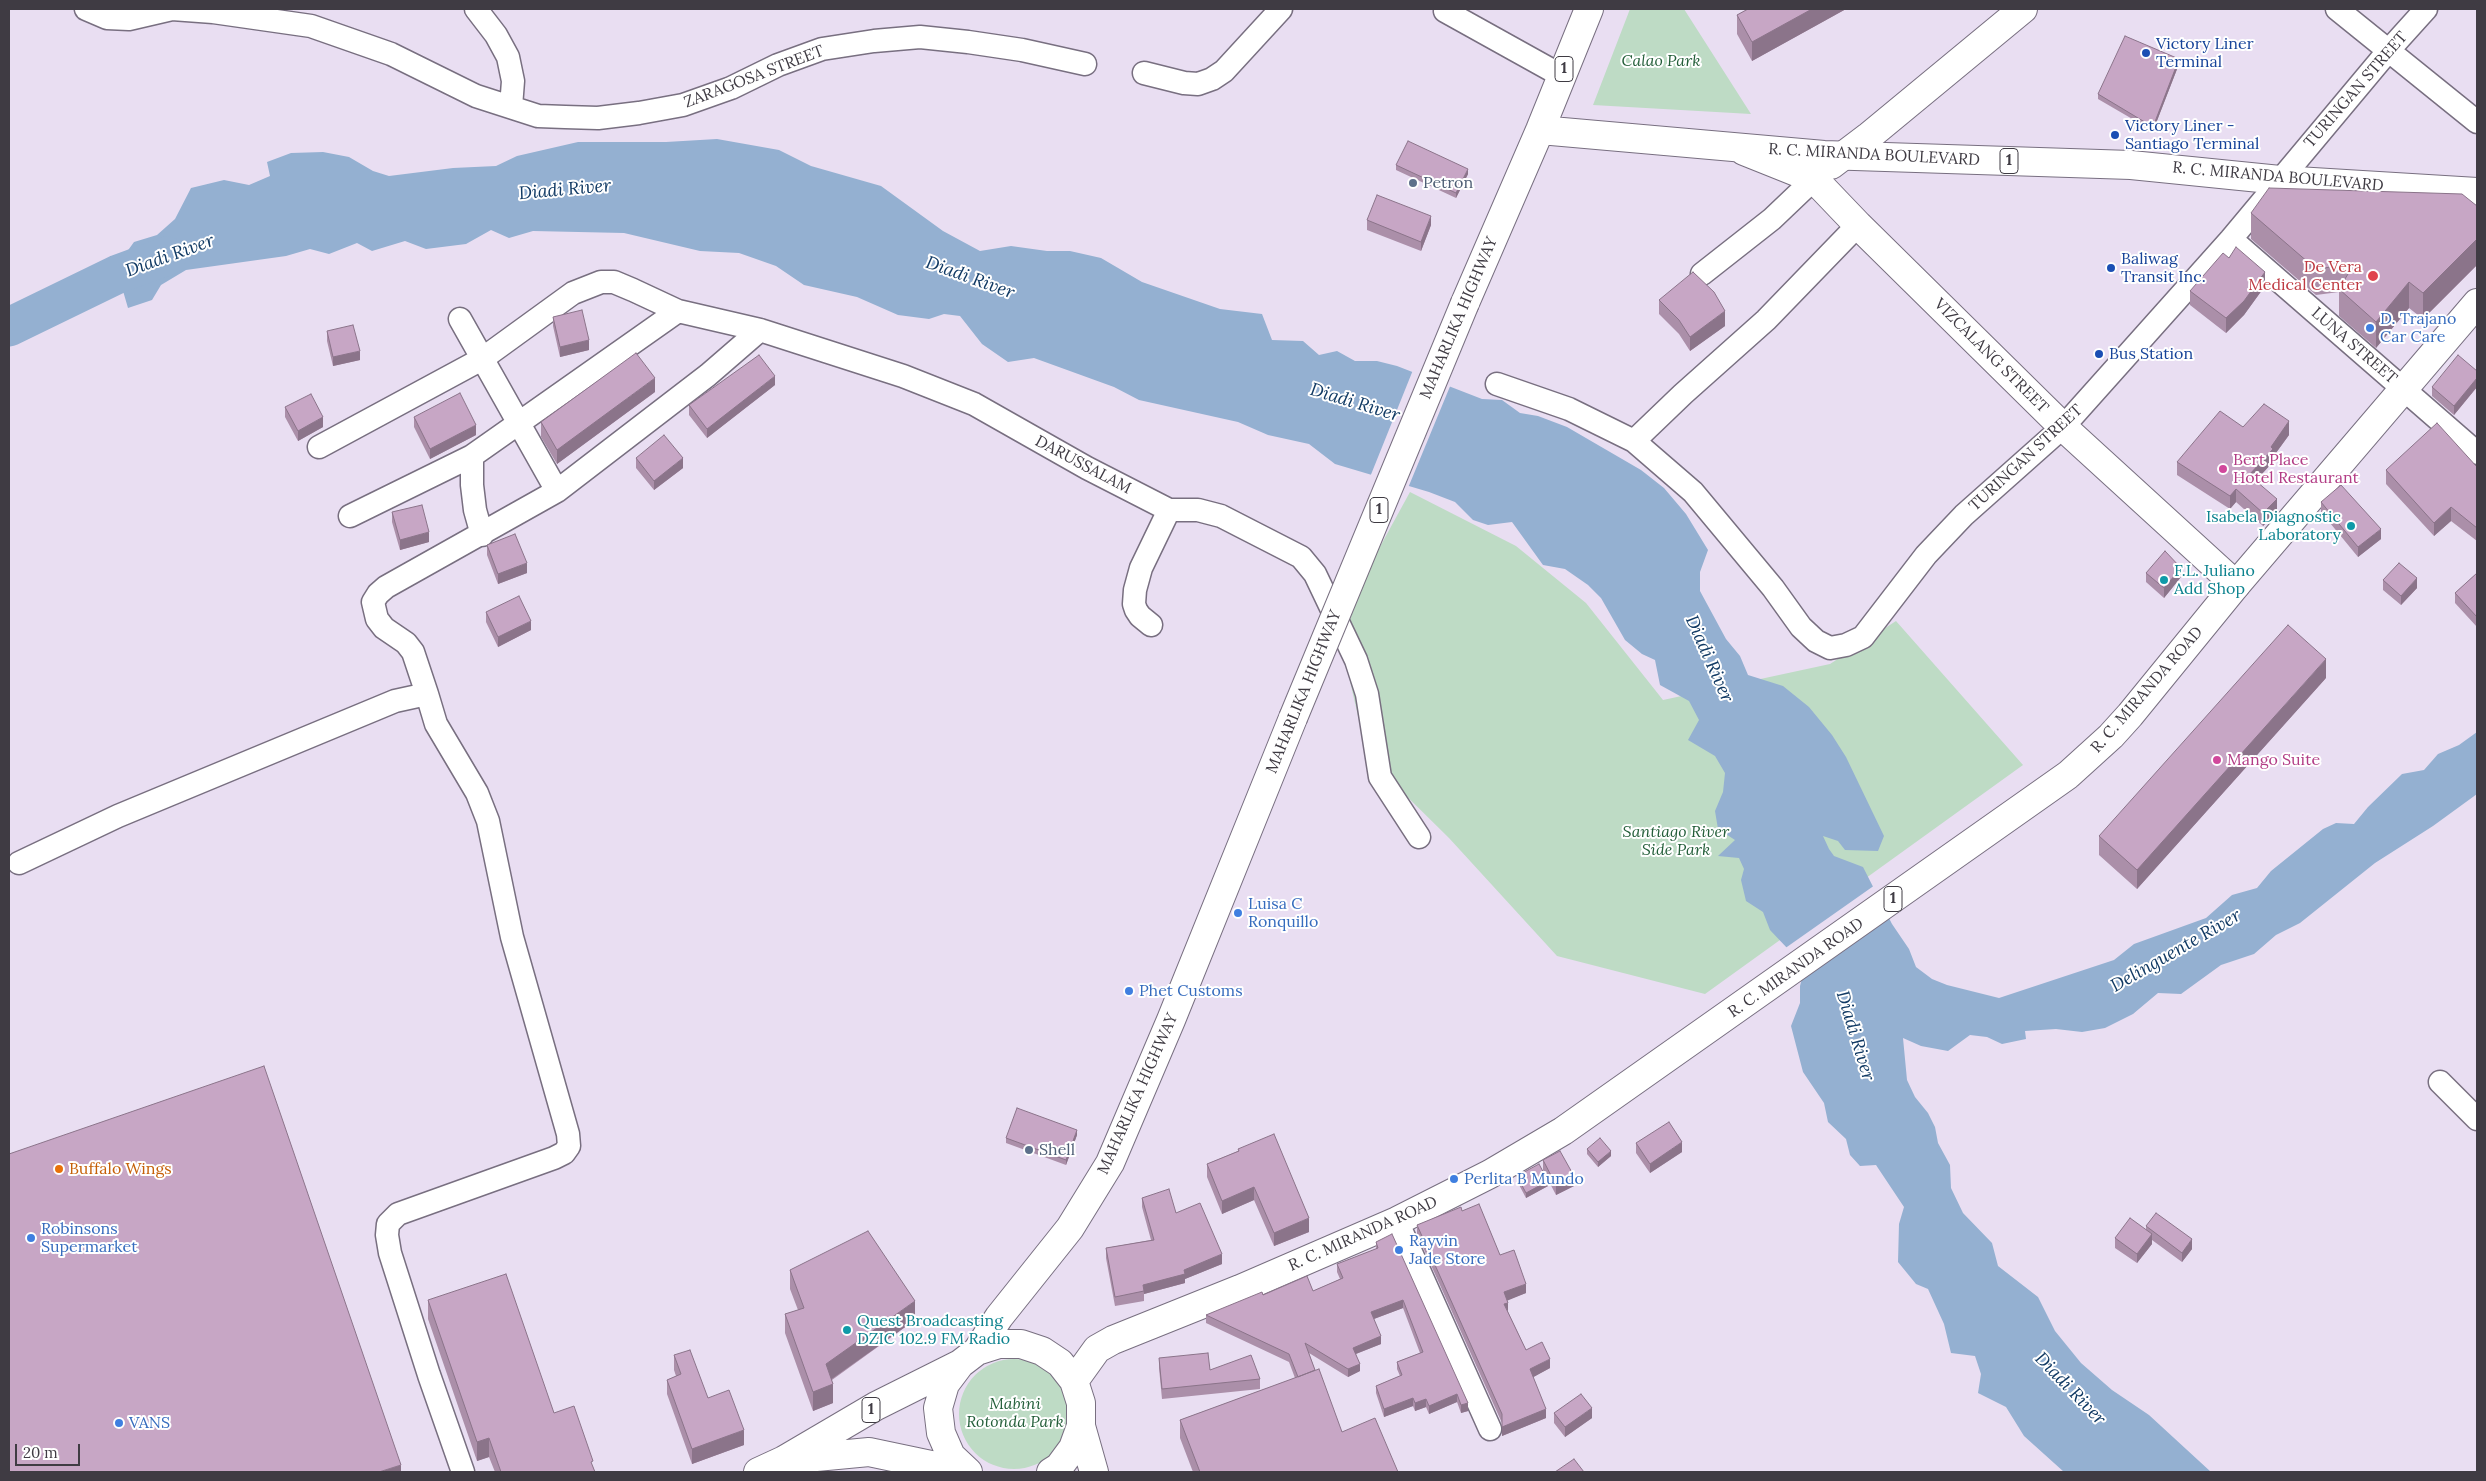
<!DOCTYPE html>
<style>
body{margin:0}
#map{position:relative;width:2486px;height:1481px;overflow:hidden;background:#e9def2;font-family:Lora,serif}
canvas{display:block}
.frame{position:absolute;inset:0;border:10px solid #3f3b43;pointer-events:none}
.scale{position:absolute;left:15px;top:1444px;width:65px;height:22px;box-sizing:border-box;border:2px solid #3f3b43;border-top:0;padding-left:6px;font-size:15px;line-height:18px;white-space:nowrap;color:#3f3b43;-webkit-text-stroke:4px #fff;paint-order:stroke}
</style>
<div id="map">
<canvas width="2486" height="1481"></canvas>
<div class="frame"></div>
<div class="scale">20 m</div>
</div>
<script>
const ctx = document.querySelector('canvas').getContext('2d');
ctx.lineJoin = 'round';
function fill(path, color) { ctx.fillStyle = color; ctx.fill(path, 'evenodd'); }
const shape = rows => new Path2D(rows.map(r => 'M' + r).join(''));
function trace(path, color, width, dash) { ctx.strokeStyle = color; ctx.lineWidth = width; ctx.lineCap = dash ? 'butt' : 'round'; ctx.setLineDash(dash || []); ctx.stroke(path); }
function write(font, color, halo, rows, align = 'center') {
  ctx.font = font + ' Lora,serif'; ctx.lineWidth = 4; ctx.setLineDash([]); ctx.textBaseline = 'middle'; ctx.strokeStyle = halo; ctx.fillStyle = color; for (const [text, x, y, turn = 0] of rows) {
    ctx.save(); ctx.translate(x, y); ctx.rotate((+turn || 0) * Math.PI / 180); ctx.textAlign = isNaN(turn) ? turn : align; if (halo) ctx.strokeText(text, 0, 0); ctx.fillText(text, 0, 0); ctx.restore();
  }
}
const green = shape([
 [1630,9,1684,9,1751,114,1593,105],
 [1410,492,1516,546,1586,603,1663,700,1830,664,1896,621,2023,765,1705,994,1557,956,1449,838,1374,764,1364,742,1337,625],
 '959 1414a55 55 0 1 1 110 0a55 55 0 1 1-110 0Z'
]);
const water = shape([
 [717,139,779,150,811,166,881,186,943,231,980,251,1011,246,1047,251,1070,251,1101,258,1142,282,1220,309,1262,314,1272,340,1303,341,1319,355,1337,351,1355,361,1377,361,1397,366,1482,399,1502,400,1520,413,1538,416,1567,427,1641,470,1664,488,1686,514,1708,550,1700,572,1700,591,1726,639,1740,656,1748,675,1783,686,1809,707,1832,735,1846,757,1884,836,1878,851,1845,850,1838,841,1823,836,1829,849,1834,856,1863,867,1892,924,1909,949,1916,967,1932,979,1947,985,1999,998,2114,960,2134,944,2206,918,2232,895,2257,888,2271,871,2323,829,2336,823,2354,824,2368,807,2402,774,2424,770,2438,754,2459,745,2477,732,2477,794,2433,826,2375,863,2300,923,2276,935,2254,954,2221,965,2181,994,2158,993,2133,1014,2105,1028,2082,1032,2056,1029,2025,1031,2026,1039,2002,1044,1987,1037,1970,1035,1948,1051,1921,1046,1903,1038,1907,1080,1915,1097,1928,1113,1935,1127,1938,1143,1950,1165,1951,1188,1963,1213,1992,1243,1998,1266,2038,1297,2055,1331,2081,1363,2112,1390,2149,1415,2211,1472,2064,1472,2024,1436,2006,1407,1978,1393,1981,1374,1975,1356,1951,1353,1944,1324,1928,1289,1916,1284,1898,1262,1899,1224,1904,1207,1876,1165,1860,1166,1850,1155,1846,1139,1828,1122,1824,1103,1803,1072,1791,1026,1800,1003,1800,986,1805,967,1770,930,1763,912,1746,901,1741,880,1744,869,1739,858,1718,856,1735,840,1718,829,1715,811,1723,792,1725,773,1715,756,1688,740,1699,720,1689,701,1660,685,1655,660,1642,654,1625,640,1601,598,1588,585,1565,569,1543,565,1512,522,1488,525,1473,520,1455,502,1429,492,1335,464,1309,444,1268,435,1238,422,1139,400,1114,387,1034,358,1008,362,982,344,960,316,944,314,929,319,898,315,857,297,804,285,776,266,739,253,700,251,624,233,533,231,509,238,491,230,466,244,426,249,405,241,372,251,357,243,329,254,310,249,286,256,186,270,161,285,152,300,128,308,116,267,134,242,157,235,175,219,191,188,224,180,249,185,270,176,267,162,291,153,323,152,349,157,373,171,389,176,453,168,496,166,517,156,578,142,666,142]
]);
const pier = shape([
 [1413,370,1451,384,1408,488,1370,477],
 [1875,885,1891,917,1798,982,1802,968,1784,949]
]);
const river = shape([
 [9,327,118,274,167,256]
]);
const street = shape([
 [86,9,107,18,129,19,172,9,213,12,311,26,391,54,476,96,538,116,565,117,598,118,639,113,683,105,731,88,778,65,822,49,874,41,920,37,968,42,1022,50,1085,64],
 [476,9,496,35,508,57,513,81,511,107],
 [2337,9,2477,122],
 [1445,11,1562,76],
 [1144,73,1184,83,1198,84,1212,79,1224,71,1281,9],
 [2231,239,2477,453],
 [1702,274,1772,219,1814,179],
 [460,319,557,491],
 [1497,384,1569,409,1634,441,1693,492,1773,588,1801,627,1816,641,1830,648,1846,645,1863,637,1926,555,1964,515,2063,427,2231,239,2389,50,2426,9],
 [1634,441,1683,394,1766,320,1858,225],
 [319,447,482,359,573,293,601,282,614,282,633,290,678,311,760,330,903,376,974,404,1087,468,1169,510,1198,510,1221,516,1301,557,1315,574,1356,660,1367,694,1380,777,1419,837],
 [472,456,472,485,475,510,482,535],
 [350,516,472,456,678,311],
 [1151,625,1140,616,1136,610,1134,604,1135,590,1141,568,1169,510],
 [427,694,413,652,406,643,384,628,377,619,373,602,378,594,386,587,557,491,708,375,760,330],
 [19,863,118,816,395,701,427,694,436,724,477,793,488,821,512,937,568,1134,569,1146,564,1153,554,1158,398,1214,388,1224,387,1235,390,1253,429,1375,463,1472],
 [2440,1082,2477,1119],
 [1397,1221,1490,1429]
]);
const secondary = shape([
 [1744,151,1814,179,1858,225,2063,427,2236,585],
 [1831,165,1868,137,2023,9]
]);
const primary = shape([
 [1540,130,1824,155,2131,165,2280,180,2477,192],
 [1465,303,1540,130,1589,9],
 [977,1351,999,1317,1070,1228,1110,1163,1171,1020,1293,718],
 [1074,1381,1097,1349,1113,1340,1240,1289,1397,1221,1490,1174,1563,1131,2068,775,2111,736,2130,715,2236,585,2477,303],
 [1081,1426,1094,1472],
 [795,1459,869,1452,964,1472],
 [758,1472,784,1460,876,1406,960,1364],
 [968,1472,951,1456,941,1433,938,1408,945,1384,960,1364,977,1351,999,1344,1021,1344,1042,1351,1060,1363,1074,1381,1081,1403,1081,1426,1073,1448,1059,1467,1051,1472]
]);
const primaryBridge = shape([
 [1293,718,1465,303]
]);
const wall = shape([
 [1748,9,1846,9,1752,61,1737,34,1737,15],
 [2179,64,2153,131,2098,99,2098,94],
 [1396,165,1468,174,1456,198,1396,170],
 [2477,206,2477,265,2423,319,2409,308,2376,348,2339,316,2339,292,2316,295,2251,239,2251,213],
 [1367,220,1431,225,1421,251,1367,230],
 [2265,286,2244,315,2226,333,2190,305,2190,291],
 [1659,300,1725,326,1690,351,1679,334,1659,314],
 [553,317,589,350,560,357,553,326],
 [327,331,360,360,333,366,327,341],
 [2477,371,2477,387,2454,415,2432,396,2432,387],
 [775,385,707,438,689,415,689,405],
 [655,392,557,464,541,437,541,422],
 [285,407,323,427,298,441,285,417],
 [414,417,476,435,430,459,414,427],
 [2243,427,2289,435,2273,457,2273,462,2256,480,2277,512,2263,526,2236,502,2230,509,2177,475,2177,462],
 [636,458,683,468,654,490,636,468],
 [2477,467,2477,541,2451,521,2434,536,2386,484,2386,470],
 [2321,502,2381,539,2358,557,2321,512],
 [392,512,429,542,400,550,392,522],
 [487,545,527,573,498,584,487,555],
 [2146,573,2181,577,2164,598,2146,582],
 [2477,573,2477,627,2455,603,2455,593],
 [2383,580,2417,588,2401,605,2383,590],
 [486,612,531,630,498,647,486,622],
 [2326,678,2137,889,2099,855,2099,836],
 [1077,1135,1066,1165,1006,1143,1006,1138],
 [1636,1143,1682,1152,1650,1173,1636,1153],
 [1238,1149,1309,1232,1274,1246,1254,1200,1222,1214,1207,1177,1207,1164,1238,1151],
 [1587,1149,1611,1156,1598,1167,1587,1154],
 [1543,1160,1574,1186,1556,1195,1543,1170],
 [1517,1176,1548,1186,1526,1198,1517,1181],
 [1142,1198,1176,1213,1222,1264,1185,1279,1185,1283,1144,1294,1144,1301,1115,1306,1106,1258,1106,1248,1151,1240,1142,1207],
 [1462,1211,1500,1255,1526,1293,1507,1300,1508,1312,1526,1350,1550,1368,1533,1377,1546,1418,1502,1436,1502,1423,1417,1234,1417,1225],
 [2146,1226,2192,1249,2182,1262,2152,1240,2152,1244,2137,1263,2115,1248,2115,1238,2146,1230],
 [1376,1242,1468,1411,1461,1413,1457,1402,1429,1414,1426,1407,1415,1411,1413,1406,1384,1417,1376,1393,1376,1386,1400,1376,1397,1369,1397,1362,1420,1353,1403,1308,1374,1319,1381,1344,1356,1354,1360,1371,1348,1377,1309,1353,1315,1370,1342,1432,1398,1472,1193,1472,1180,1438,1180,1420,1295,1378,1289,1362,1206,1323,1206,1315,1263,1295,1313,1291,1340,1279,1337,1272,1337,1264,1376,1249],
 [790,1270,915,1320,832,1380,833,1403,813,1411,785,1333,785,1314,798,1310,790,1289],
 [428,1300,554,1413,593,1467,595,1472,495,1472,489,1457,477,1461,428,1319],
 [674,1355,708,1398,744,1445,692,1464,667,1394,667,1380,676,1376,674,1370],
 [1159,1358,1210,1370,1260,1379,1260,1389,1162,1399,1159,1368],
 [1554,1413,1592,1418,1565,1437,1554,1423]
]);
const shadedWall = shape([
 [1812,9,1846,9,1752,61,1752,42],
 [2179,59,2179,64,2153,131,2153,127],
 [1468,169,1468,174,1456,198,1456,193],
 [1431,216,1431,225,1421,251,1421,242],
 [2477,239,2477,265,2423,319,2423,293],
 [2265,272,2265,286,2244,315,2226,333,2226,318],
 [2409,282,2409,308,2376,348,2376,322],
 [1725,311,1725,326,1690,351,1690,337],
 [589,340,589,350,560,357,560,347],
 [360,351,360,360,333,366,333,357],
 [775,376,775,385,707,438,707,429],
 [655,378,655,392,557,464,557,450],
 [2477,378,2477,387,2454,415,2454,406],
 [323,417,323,427,298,441,298,431],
 [2289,421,2289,435,2273,457,2273,462,2249,488,2249,475],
 [476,425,476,435,430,459,430,449],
 [683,458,683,468,654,490,654,481],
 [2236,489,2236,502,2230,509,2230,496],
 [2277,499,2277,512,2263,526,2263,513],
 [2451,507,2451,521,2434,536,2434,523],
 [2381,529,2381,539,2358,557,2358,547],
 [429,532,429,542,400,550,400,540],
 [527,563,527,573,498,584,498,574],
 [2181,568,2181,577,2164,598,2164,588],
 [2417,578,2417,588,2401,605,2401,596],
 [531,621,531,630,498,647,498,637],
 [2326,659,2326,678,2137,889,2137,870],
 [1077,1130,1077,1135,1066,1165,1066,1160],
 [1682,1142,1682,1152,1650,1173,1650,1164],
 [1611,1151,1611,1156,1598,1167,1598,1162],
 [1574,1176,1574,1186,1556,1195,1556,1185],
 [1548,1181,1548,1186,1526,1198,1526,1193],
 [1254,1187,1254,1200,1222,1214,1222,1201],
 [1309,1218,1309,1232,1274,1246,1274,1233],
 [2152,1234,2152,1244,2137,1263,2137,1254],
 [2192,1239,2192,1249,2182,1262,2182,1253],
 [1222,1254,1222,1264,1185,1279,1185,1283,1144,1294,1143,1285,1184,1270],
 [1526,1284,1526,1293,1504,1302,1504,1292],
 [1403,1300,1403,1308,1371,1320,1371,1312],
 [915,1301,915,1320,826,1383,826,1364],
 [1508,1303,1508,1312,1504,1304],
 [1381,1336,1381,1344,1353,1355,1353,1348],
 [1550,1359,1550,1368,1530,1379,1530,1369],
 [1360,1364,1360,1371,1348,1377,1348,1369],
 [833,1384,833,1403,813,1411,813,1392],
 [1457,1394,1457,1402,1429,1414,1429,1406],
 [1413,1398,1413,1406,1384,1417,1384,1409],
 [1426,1399,1426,1407,1415,1411,1415,1403],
 [1468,1403,1468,1411,1461,1413,1461,1405],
 [1592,1408,1592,1418,1565,1437,1565,1427],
 [1546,1409,1546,1418,1502,1436,1502,1427],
 [744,1430,744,1445,692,1464,692,1449],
 [489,1438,489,1457,477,1461,477,1442],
 [401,1465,401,1472,379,1472]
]);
const building = shape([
 [1748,9,1812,9,1752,42,1737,15,1748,9],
 [2125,36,2179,59,2153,127,2098,94,2125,36],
 [1408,141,1468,169,1456,193,1396,165,1408,141],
 [2269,188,2462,194,2477,206,2477,239,2423,293,2409,282,2376,322,2339,289,2354,264,2316,269,2251,213,2269,188],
 [1377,195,1431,216,1421,242,1367,220,1377,195],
 [2236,247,2265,272,2244,301,2226,318,2190,291,2223,253,2229,258,2236,247],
 [1693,272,1714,292,1725,311,1690,337,1679,320,1659,300,1693,272],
 [582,310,589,340,560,347,553,317,582,310],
 [353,325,360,351,333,357,327,331,353,325],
 [636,353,655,378,557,450,541,422,636,353],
 [759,355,775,376,707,429,689,405,759,355],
 [2458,355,2477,371,2477,378,2454,406,2432,387,2458,355],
 [460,393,476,425,430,449,414,417,460,393],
 [311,394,323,417,298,431,285,407,311,394],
 [2264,404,2289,421,2271,447,2273,449,2249,475,2277,499,2263,513,2236,489,2230,496,2177,462,2220,411,2243,427,2264,404],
 [2437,423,2477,467,2477,528,2451,507,2434,523,2386,470,2437,423],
 [664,435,683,458,654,481,636,458,664,435],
 [2341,485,2381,529,2358,547,2321,502,2341,485],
 [422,505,429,532,400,540,392,512,422,505],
 [515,534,527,563,498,574,487,545,515,534],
 [2165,551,2181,568,2164,588,2146,573,2165,551],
 [2399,563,2417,578,2401,596,2383,580,2399,563],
 [2477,573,2477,617,2455,593,2477,573],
 [519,596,531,621,498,637,486,612,519,596],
 [2288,625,2326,659,2137,870,2099,836,2288,625],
 [264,1066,401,1465,379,1472,9,1472,9,1154,264,1066],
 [1017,1108,1077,1130,1066,1160,1006,1138,1017,1108],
 [1669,1122,1682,1142,1650,1164,1636,1143,1669,1122],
 [1274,1134,1309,1218,1274,1233,1254,1187,1222,1201,1207,1164,1239,1151,1238,1149,1274,1134],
 [1600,1138,1611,1151,1598,1162,1587,1149,1600,1138],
 [1560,1151,1574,1176,1556,1185,1543,1160,1560,1151],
 [1539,1164,1548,1181,1526,1193,1517,1176,1539,1164],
 [1169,1189,1176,1213,1200,1203,1222,1254,1184,1270,1185,1274,1143,1285,1144,1291,1115,1297,1106,1248,1154,1240,1142,1198,1169,1189],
 [1479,1204,1500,1255,1514,1250,1526,1284,1504,1292,1508,1303,1504,1304,1526,1350,1542,1342,1550,1359,1530,1369,1546,1409,1502,1427,1502,1414,1417,1225,1461,1207,1462,1211,1479,1204],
 [2156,1213,2192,1239,2182,1253,2146,1226,2156,1213],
 [2130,1218,2152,1234,2137,1254,2115,1238,2130,1218],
 [868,1231,915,1301,826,1364,833,1384,813,1392,785,1314,804,1308,790,1270,868,1231],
 [1392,1234,1468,1403,1461,1405,1457,1394,1429,1406,1426,1399,1415,1403,1413,1398,1384,1409,1376,1386,1402,1375,1397,1362,1423,1352,1403,1300,1371,1312,1381,1336,1353,1348,1360,1364,1348,1369,1305,1343,1315,1370,1298,1377,1289,1354,1206,1315,1262,1292,1263,1295,1307,1276,1313,1291,1343,1278,1337,1264,1378,1248,1376,1242,1392,1234],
 [506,1274,554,1413,574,1406,593,1461,591,1462,595,1472,501,1472,489,1438,477,1442,428,1300,506,1274],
 [690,1350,708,1398,729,1390,744,1430,692,1449,667,1380,681,1374,674,1355,690,1350],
 [1208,1353,1210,1370,1251,1355,1260,1379,1162,1389,1159,1358,1208,1353],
 [1319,1369,1342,1432,1375,1418,1398,1472,1200,1472,1180,1420,1319,1369],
 [1581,1394,1592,1408,1565,1427,1554,1413,1581,1394],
 [1574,1459,1584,1472,1555,1472,1574,1459]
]);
const markers = [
 [2146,53,5,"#1a4fb4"],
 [2115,135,5,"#1a4fb4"],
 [1413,183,5,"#5c6f8a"],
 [2111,268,5,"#1a4fb4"],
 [2373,276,6,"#e0444e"],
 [2370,328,5,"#3f7fe0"],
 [2099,354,5,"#1a4fb4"],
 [2223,469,5,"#d1479c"],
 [2351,526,5,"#0f9aa8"],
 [2164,580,5,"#0f9aa8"],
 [2217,760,5,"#d1479c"],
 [1238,913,5,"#3f7fe0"],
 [1129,991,5,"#3f7fe0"],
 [1029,1150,5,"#5c6f8a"],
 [59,1169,5,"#e8710a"],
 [1454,1179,5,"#3f7fe0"],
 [31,1238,5,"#3f7fe0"],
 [1399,1250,5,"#3f7fe0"],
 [847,1330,5,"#0f9aa8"],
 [119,1423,5,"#3f7fe0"]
];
const shields = [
 [1564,69,18],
 [2009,161,18],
 [1379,510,18],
 [1893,899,18],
 [871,1410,18]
];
const shieldNames = [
 ["1",1564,69],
 ["1",2009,161],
 ["1",1379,510],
 ["1",1893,899],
 ["1",871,1410]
];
const transitNames = [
 ["Victory Liner",2156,44],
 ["Terminal",2156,62],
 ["Victory Liner -",2125,126],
 ["Santiago Terminal",2125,144],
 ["Baliwag",2121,259],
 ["Transit Inc.",2121,277],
 ["Bus Station",2109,354]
];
const parkNames = [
 ["Calao Park",1661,61],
 ["Santiago River",1676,832],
 ["Side Park",1676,850],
 ["Mabini",1015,1404],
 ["Rotonda Park",1015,1422]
];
const streetNames = [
 ["ZARAGOSA STREET",754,77,-21],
 ["TURINGAN STREET",2356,90,-49],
 ["R. C. MIRANDA BOULEVARD",1874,155,3],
 ["R. C. MIRANDA BOULEVARD",2278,177,5],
 ["MAHARLIKA HIGHWAY",1459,318,-67],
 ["LUNA STREET",2354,346,41],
 ["VIZCALANG STREET",1991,356,45],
 ["TURINGAN STREET",2026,458,-43],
 ["DARUSSALAM",1083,465,28],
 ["R. C. MIRANDA ROAD",2147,690,-49],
 ["MAHARLIKA HIGHWAY",1304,692,-68],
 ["R. C. MIRANDA ROAD",1796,968,-35],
 ["MAHARLIKA HIGHWAY",1138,1094,-66],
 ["R. C. MIRANDA ROAD",1363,1234,-24]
];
const serviceNames = [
 ["Petron",1423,183],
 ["Shell",1039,1150]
];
const healthNames = [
 ["De Vera",2362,267],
 ["Medical Center",2362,285]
];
const shopNames = [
 ["D. Trajano",2380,319],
 ["Car Care",2380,337],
 ["Luisa C",1248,904],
 ["Ronquillo",1248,922],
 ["Phet Customs",1139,991],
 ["Perlita B Mundo",1464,1179],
 ["Robinsons",41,1229],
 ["Supermarket",41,1247],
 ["Rayvin",1409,1241],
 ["Jade Store",1409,1259],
 ["VANS",129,1423]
];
const hotelNames = [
 ["Bert Place",2233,460],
 ["Hotel Restaurant",2233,478],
 ["Mango Suite",2227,760]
];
const cultureNames = [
 ["Isabela Diagnostic",2341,517,"right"],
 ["Laboratory",2341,535,"right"],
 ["F.L. Juliano",2174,571],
 ["Add Shop",2174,589],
 ["Quest Broadcasting",857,1321],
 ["DZIC 102.9 FM Radio",857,1339]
];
const foodNames = [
 ["Buffalo Wings",69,1169]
];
const waterNames = [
 ["Diadi River",565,190,-5],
 ["Diadi River",170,256,-20],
 ["Diadi River",970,278,20],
 ["Diadi River",1355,403,17],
 ["Diadi River",1709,659,66],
 ["Delinguente River",2176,951,-30],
 ["Diadi River",1855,1036,73],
 ["Diadi River",2070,1389,46]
];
fill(green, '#bedbc5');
fill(water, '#94b0d1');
fill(pier, '#e9def2');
trace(river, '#94b0d1', 39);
trace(street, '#786f80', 25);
trace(secondary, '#786f80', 30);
trace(primary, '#786f80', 30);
trace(street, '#fff', 22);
trace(secondary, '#fff', 28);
trace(primary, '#fff', 28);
trace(primaryBridge, '#786f80', 30, []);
trace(primaryBridge, '#fff', 28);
fill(wall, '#ab8fa9');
fill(shadedWall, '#8b748a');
fill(building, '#c7a6c5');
trace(building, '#8b748a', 1);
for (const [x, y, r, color] of markers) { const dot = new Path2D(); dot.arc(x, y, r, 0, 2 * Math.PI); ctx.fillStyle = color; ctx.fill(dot); trace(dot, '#fff', 2); }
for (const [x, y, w] of shields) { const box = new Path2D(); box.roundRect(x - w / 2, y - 12.5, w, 25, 4); ctx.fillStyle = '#fff'; ctx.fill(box); trace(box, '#3f3b43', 1); }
write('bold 15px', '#3f3b43', null, shieldNames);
write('16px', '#164399', '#fff', transitNames, 'left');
write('italic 16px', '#235e39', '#fff', parkNames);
write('16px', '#3f3b43', '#fff', streetNames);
write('16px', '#4e5e75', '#fff', serviceNames, 'left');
write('16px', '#be3a42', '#fff', healthNames, 'right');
write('16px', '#366cbe', '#fff', shopNames, 'left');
write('16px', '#b23c85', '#fff', hotelNames, 'left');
write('16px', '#0d838f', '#fff', cultureNames, 'left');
write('16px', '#c56008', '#fff', foodNames, 'left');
write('italic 18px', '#113a64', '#fff', waterNames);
</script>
